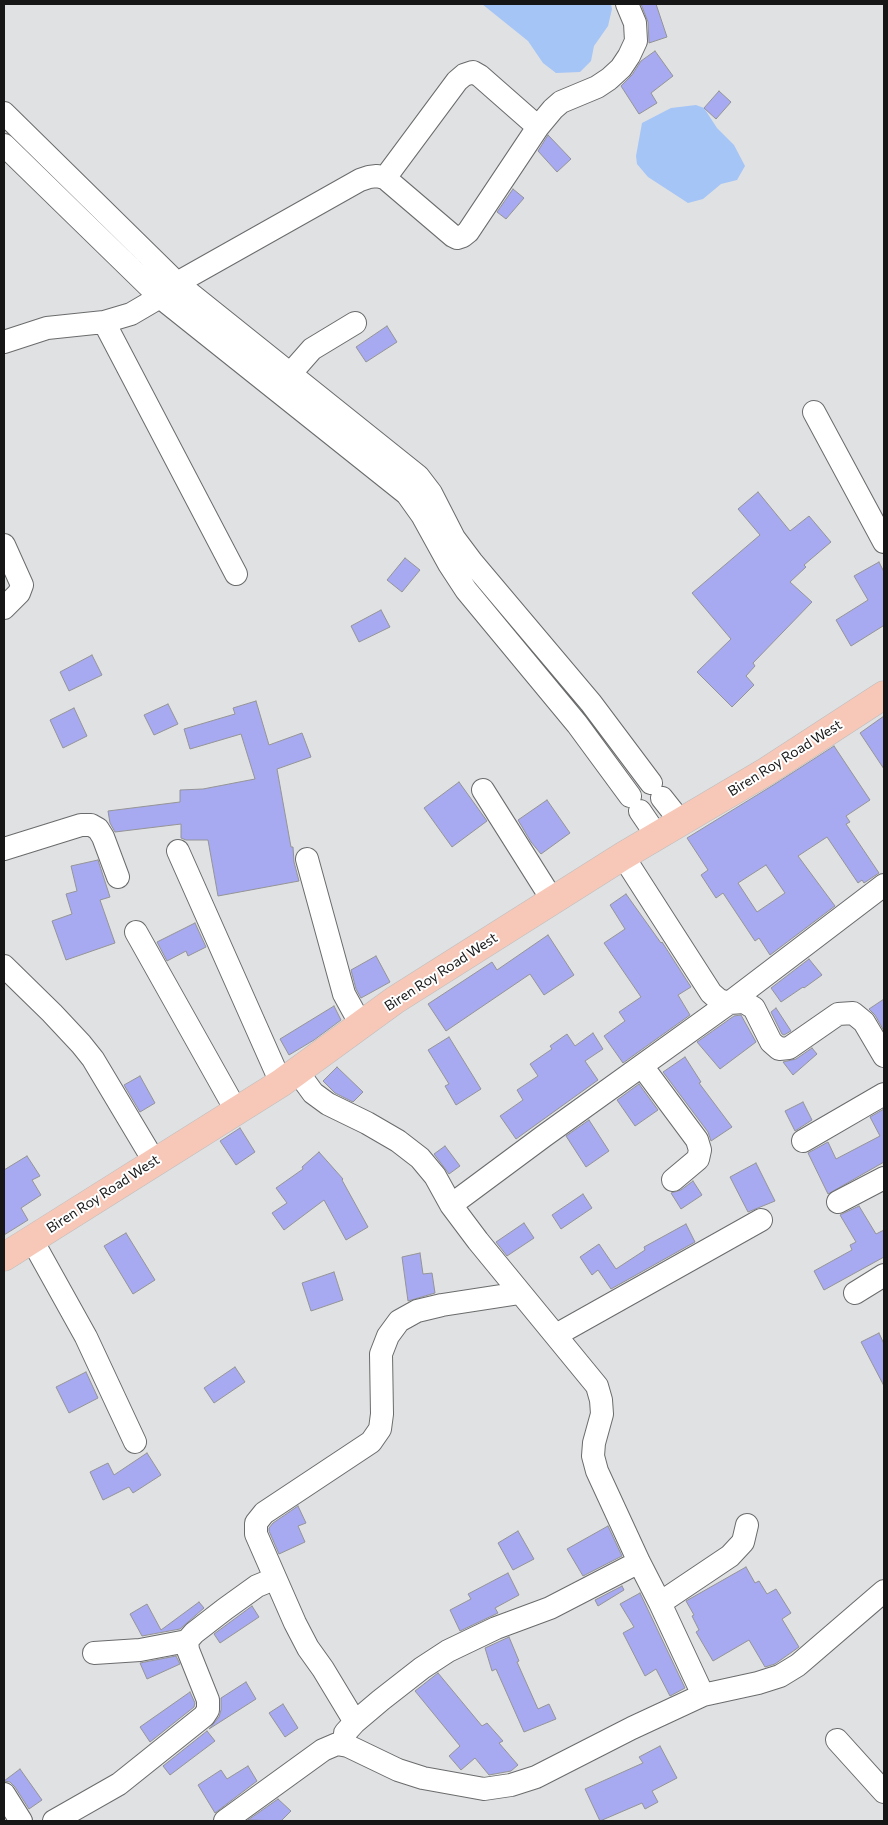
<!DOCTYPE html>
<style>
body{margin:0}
#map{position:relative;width:888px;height:1825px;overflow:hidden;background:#e0e1e2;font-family:Commissioner,sans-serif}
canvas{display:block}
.frame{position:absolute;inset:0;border:5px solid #161617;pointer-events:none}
</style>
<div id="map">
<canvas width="888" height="1825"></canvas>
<div class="frame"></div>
</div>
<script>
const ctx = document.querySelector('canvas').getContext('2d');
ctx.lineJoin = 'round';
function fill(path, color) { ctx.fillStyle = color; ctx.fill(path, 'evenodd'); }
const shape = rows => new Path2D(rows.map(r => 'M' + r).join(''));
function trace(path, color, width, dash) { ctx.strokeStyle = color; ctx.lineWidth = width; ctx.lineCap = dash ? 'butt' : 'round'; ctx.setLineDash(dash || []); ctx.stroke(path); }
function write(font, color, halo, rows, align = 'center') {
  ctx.font = font + ' Commissioner,sans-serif'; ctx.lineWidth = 4; ctx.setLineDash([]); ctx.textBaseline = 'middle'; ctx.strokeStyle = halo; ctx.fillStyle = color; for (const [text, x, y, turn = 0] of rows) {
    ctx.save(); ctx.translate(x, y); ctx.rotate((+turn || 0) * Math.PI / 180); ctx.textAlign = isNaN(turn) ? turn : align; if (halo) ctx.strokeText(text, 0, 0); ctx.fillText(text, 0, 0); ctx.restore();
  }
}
const water = shape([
 [482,4,611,4,612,9,608,26,594,46,591,61,580,72,556,73,543,63,528,41],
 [696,105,704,108,717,128,734,145,745,166,737,180,721,184,703,199,688,203,648,177,637,164,636,156,642,123,671,108]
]);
const building = shape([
 [641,4,656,4,667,37,649,43,648,22,641,4],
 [655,51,673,76,651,93,657,103,639,114,621,86,632,75,641,61,655,51],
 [719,91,731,102,716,119,704,108,719,91],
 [548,135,571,159,557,172,538,151,548,135],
 [513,189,524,198,506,219,497,212,513,189],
 [387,326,397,342,366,362,356,347,387,326],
 [758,492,790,531,809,516,831,542,804,565,806,567,790,582,812,602,753,663,755,666,746,676,754,685,732,707,697,672,731,639,692,593,760,535,738,509,758,492],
 [405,558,420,570,402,592,387,580,405,558],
 [879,562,884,572,884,627,883,626,851,646,836,620,868,600,854,576,879,562],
 [381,610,390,627,359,642,351,626,381,610],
 [92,655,102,675,69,691,60,672,92,655],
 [256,701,269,745,302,733,311,757,277,769,291,847,293,847,294,862,299,881,218,896,208,840,186,840,181,838,181,824,115,832,110,823,108,811,180,802,180,790,203,789,255,779,241,734,190,749,184,729,235,714,233,708,256,701],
 [168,704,178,724,154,735,144,715,168,704],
 [74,708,87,736,63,748,50,720,74,708],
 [884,716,884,769,860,733,884,716],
 [834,746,870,800,846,816,850,822,846,824,879,873,864,883,862,880,858,883,827,837,798,856,835,906,770,955,759,938,755,941,723,893,716,898,701,875,708,870,687,838,775,784,834,746],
 [766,865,785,893,757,912,738,883,766,865],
 [459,782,487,821,452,847,424,808,459,782],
 [547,800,570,833,541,854,531,842,518,820,547,800],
 [98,860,110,897,100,900,115,943,66,960,52,921,72,914,66,894,77,891,71,866,98,860],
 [626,894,661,943,662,942,691,987,678,995,690,1015,623,1063,604,1036,625,1021,619,1012,641,997,604,943,625,929,610,905,626,894],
 [195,923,206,947,188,956,186,951,167,961,157,942,195,923],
 [548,935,574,975,544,995,530,974,446,1031,428,1004,492,962,497,970,548,935],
 [376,956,390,982,361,998,356,989,351,970,376,956],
 [809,959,822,975,804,988,803,987,781,1002,771,988,809,959],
 [884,999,884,1031,875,1015,869,1009,884,999],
 [334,1006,341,1020,314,1040,289,1055,280,1039,334,1006],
 [776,1008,791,1031,784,1035,782,1034,771,1012,776,1008],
 [741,1015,756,1042,720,1069,697,1042,734,1016,741,1015],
 [593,1033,603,1049,585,1061,598,1080,516,1139,500,1116,523,1100,517,1090,538,1076,530,1064,552,1049,550,1046,567,1034,575,1046,593,1033],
 [449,1037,481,1089,456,1105,445,1086,449,1084,428,1050,449,1037],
 [812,1048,817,1054,793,1075,783,1062,796,1059,812,1048],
 [685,1057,701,1082,699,1083,732,1127,711,1141,708,1132,663,1072,685,1057],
 [337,1067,363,1092,353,1102,335,1093,323,1081,337,1067],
 [140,1076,155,1103,140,1112,124,1085,140,1076],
 [639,1084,658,1110,635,1126,617,1100,639,1084],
 [803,1102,812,1120,795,1131,785,1111,803,1102],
 [884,1109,884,1162,828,1194,808,1153,828,1142,836,1159,880,1136,870,1117,884,1109],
 [589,1120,609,1151,586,1167,566,1136,589,1120],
 [240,1128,255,1152,236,1165,220,1141,240,1128],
 [445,1146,460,1166,449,1174,434,1154,445,1146],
 [319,1152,343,1179,342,1180,368,1227,346,1240,324,1200,284,1230,272,1213,287,1203,276,1188,303,1169,302,1167,319,1152],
 [27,1156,40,1176,32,1180,41,1195,21,1208,28,1220,4,1235,4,1170,27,1156],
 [756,1163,775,1201,748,1212,730,1177,756,1163],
 [693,1181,702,1195,681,1209,671,1193,681,1190,693,1181],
 [583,1194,592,1208,561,1229,552,1215,583,1194],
 [859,1206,876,1234,884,1230,884,1257,824,1290,814,1271,852,1250,850,1245,856,1242,840,1215,859,1206],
 [524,1223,534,1238,507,1256,496,1242,524,1223],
 [686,1224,695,1242,611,1289,598,1270,592,1275,580,1257,599,1244,616,1269,645,1250,644,1247,686,1224],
 [126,1233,155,1280,133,1294,104,1246,126,1233],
 [420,1253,423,1274,432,1273,435,1293,408,1301,402,1257,420,1253],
 [334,1272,343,1300,311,1311,302,1283,334,1272],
 [879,1333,884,1344,884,1386,861,1342,879,1333],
 [235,1367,245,1382,214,1403,204,1388,235,1367],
 [86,1372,98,1398,69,1413,56,1387,86,1372],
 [147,1453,161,1475,133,1493,129,1487,103,1500,90,1472,108,1463,114,1475,147,1453],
 [298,1506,306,1523,298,1526,305,1542,279,1554,269,1531,269,1528,273,1523,298,1506],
 [608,1526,622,1556,583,1576,567,1549,608,1526],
 [518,1531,534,1559,513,1570,498,1543,518,1531],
 [746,1567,755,1583,759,1581,767,1594,776,1589,791,1613,782,1619,799,1647,775,1664,765,1667,749,1640,713,1661,696,1632,699,1630,692,1616,694,1615,686,1601,746,1567],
 [508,1573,519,1595,495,1608,498,1613,460,1631,450,1610,471,1599,468,1594,508,1573],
 [622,1586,624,1590,598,1606,595,1600,622,1586],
 [640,1593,685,1688,670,1696,656,1669,645,1676,623,1633,634,1627,620,1604,640,1593],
 [199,1602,204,1608,180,1629,142,1636,130,1614,147,1604,161,1630,199,1602],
 [252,1606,259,1617,220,1643,214,1634,252,1606],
 [509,1637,519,1661,517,1662,538,1709,549,1704,556,1719,524,1732,496,1669,492,1671,485,1648,509,1637],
 [176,1656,180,1664,147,1679,140,1663,176,1656],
 [438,1673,482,1726,487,1723,503,1741,499,1743,518,1765,511,1771,489,1775,475,1758,461,1770,449,1756,460,1746,415,1691,438,1673],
 [246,1682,256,1699,209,1729,219,1717,221,1710,221,1698,246,1682],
 [190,1692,195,1703,194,1707,150,1742,140,1727,190,1692],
 [283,1704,298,1728,285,1737,269,1713,283,1704],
 [207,1731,215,1741,170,1775,163,1766,207,1731],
 [660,1746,677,1778,652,1791,658,1802,645,1809,642,1803,600,1821,585,1789,643,1763,639,1757,660,1746],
 [248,1766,257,1781,215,1813,198,1785,221,1770,227,1779,248,1766],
 [20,1769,42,1800,29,1809,15,1787,10,1782,4,1781,20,1769],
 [278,1799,291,1811,281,1821,248,1820,278,1799]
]);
const minor = shape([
 [4,113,177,283,418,476,431,493,454,538,472,562,591,703,651,783],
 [4,145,160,297,407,494,422,515,449,564,466,590,577,724,630,796],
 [385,178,457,81,464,75,473,72,480,76,538,127],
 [104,322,236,574],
 [4,342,47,328,104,322,131,314,160,297,177,283,360,180,369,177,377,176,385,178,453,236,457,238,463,236,468,232,538,127,553,109,561,102,597,87,609,79,621,68,629,56,636,41,635,23,627,4],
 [290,374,312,349,355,323],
 [814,412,884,542],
 [4,545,22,585,19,593,4,608],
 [483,790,553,901],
 [662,798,681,822],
 [640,811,657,836],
 [4,849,81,825,91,825,98,829,103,837,118,877],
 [178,851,281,1083],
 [623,856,711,993,719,1000,729,1003,744,1002,754,1008,771,1042,779,1049,789,1048,838,1014,853,1013,864,1022,884,1056],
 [307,859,344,994,361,1025],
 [136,932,237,1112],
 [4,966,52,1013,81,1044,93,1059,154,1161],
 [642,1066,697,1140,700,1150,698,1159,673,1180],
 [803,1141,884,1094],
 [838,1202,884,1178],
 [451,1205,544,1136,729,1003,884,885],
 [32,1240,86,1337,135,1442],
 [855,1293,884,1275],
 [556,1335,761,1220],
 [660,1603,730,1556,743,1542,747,1525],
 [94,1653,140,1650,187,1641],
 [703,1695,758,1683,780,1676,798,1665,884,1591],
 [355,1722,323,1669,308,1648,295,1623,256,1534,256,1523,264,1513,371,1442,380,1429,382,1414,381,1354,388,1336,399,1321,417,1311,442,1305,520,1293],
 [345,1733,355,1722,381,1700,422,1668,448,1651,496,1628,550,1608,639,1562],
 [837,1740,884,1792],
 [4,1794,21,1821],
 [54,1821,119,1784,204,1716,208,1710,208,1700,188,1650,187,1641,194,1633,225,1609,257,1586,274,1579],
 [225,1821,323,1750,337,1744,348,1746,398,1770,423,1778,484,1789,511,1785,536,1777,632,1728,703,1695,660,1603,639,1562,597,1471,593,1456,594,1443,602,1414,601,1400,597,1386,478,1241,451,1205,435,1176,420,1158,398,1141,367,1123,328,1104,313,1093,297,1071]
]);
const major = shape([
 [4,1257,281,1083,395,1000,623,856,767,771,884,695]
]);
const streetNames = [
 ["Biren Roy Road West",785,758,-32],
 ["Biren Roy Road West",441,972,-33],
 ["Biren Roy Road West",103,1194,-33]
];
fill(water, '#a5c5f6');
fill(building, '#a7a9f1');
trace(building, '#949496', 1);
trace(minor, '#6a6b6c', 24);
trace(major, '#bebebe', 29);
trace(minor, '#fff', 22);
trace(major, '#f7c7b8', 28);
write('14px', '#161617', '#fff', streetNames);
</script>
